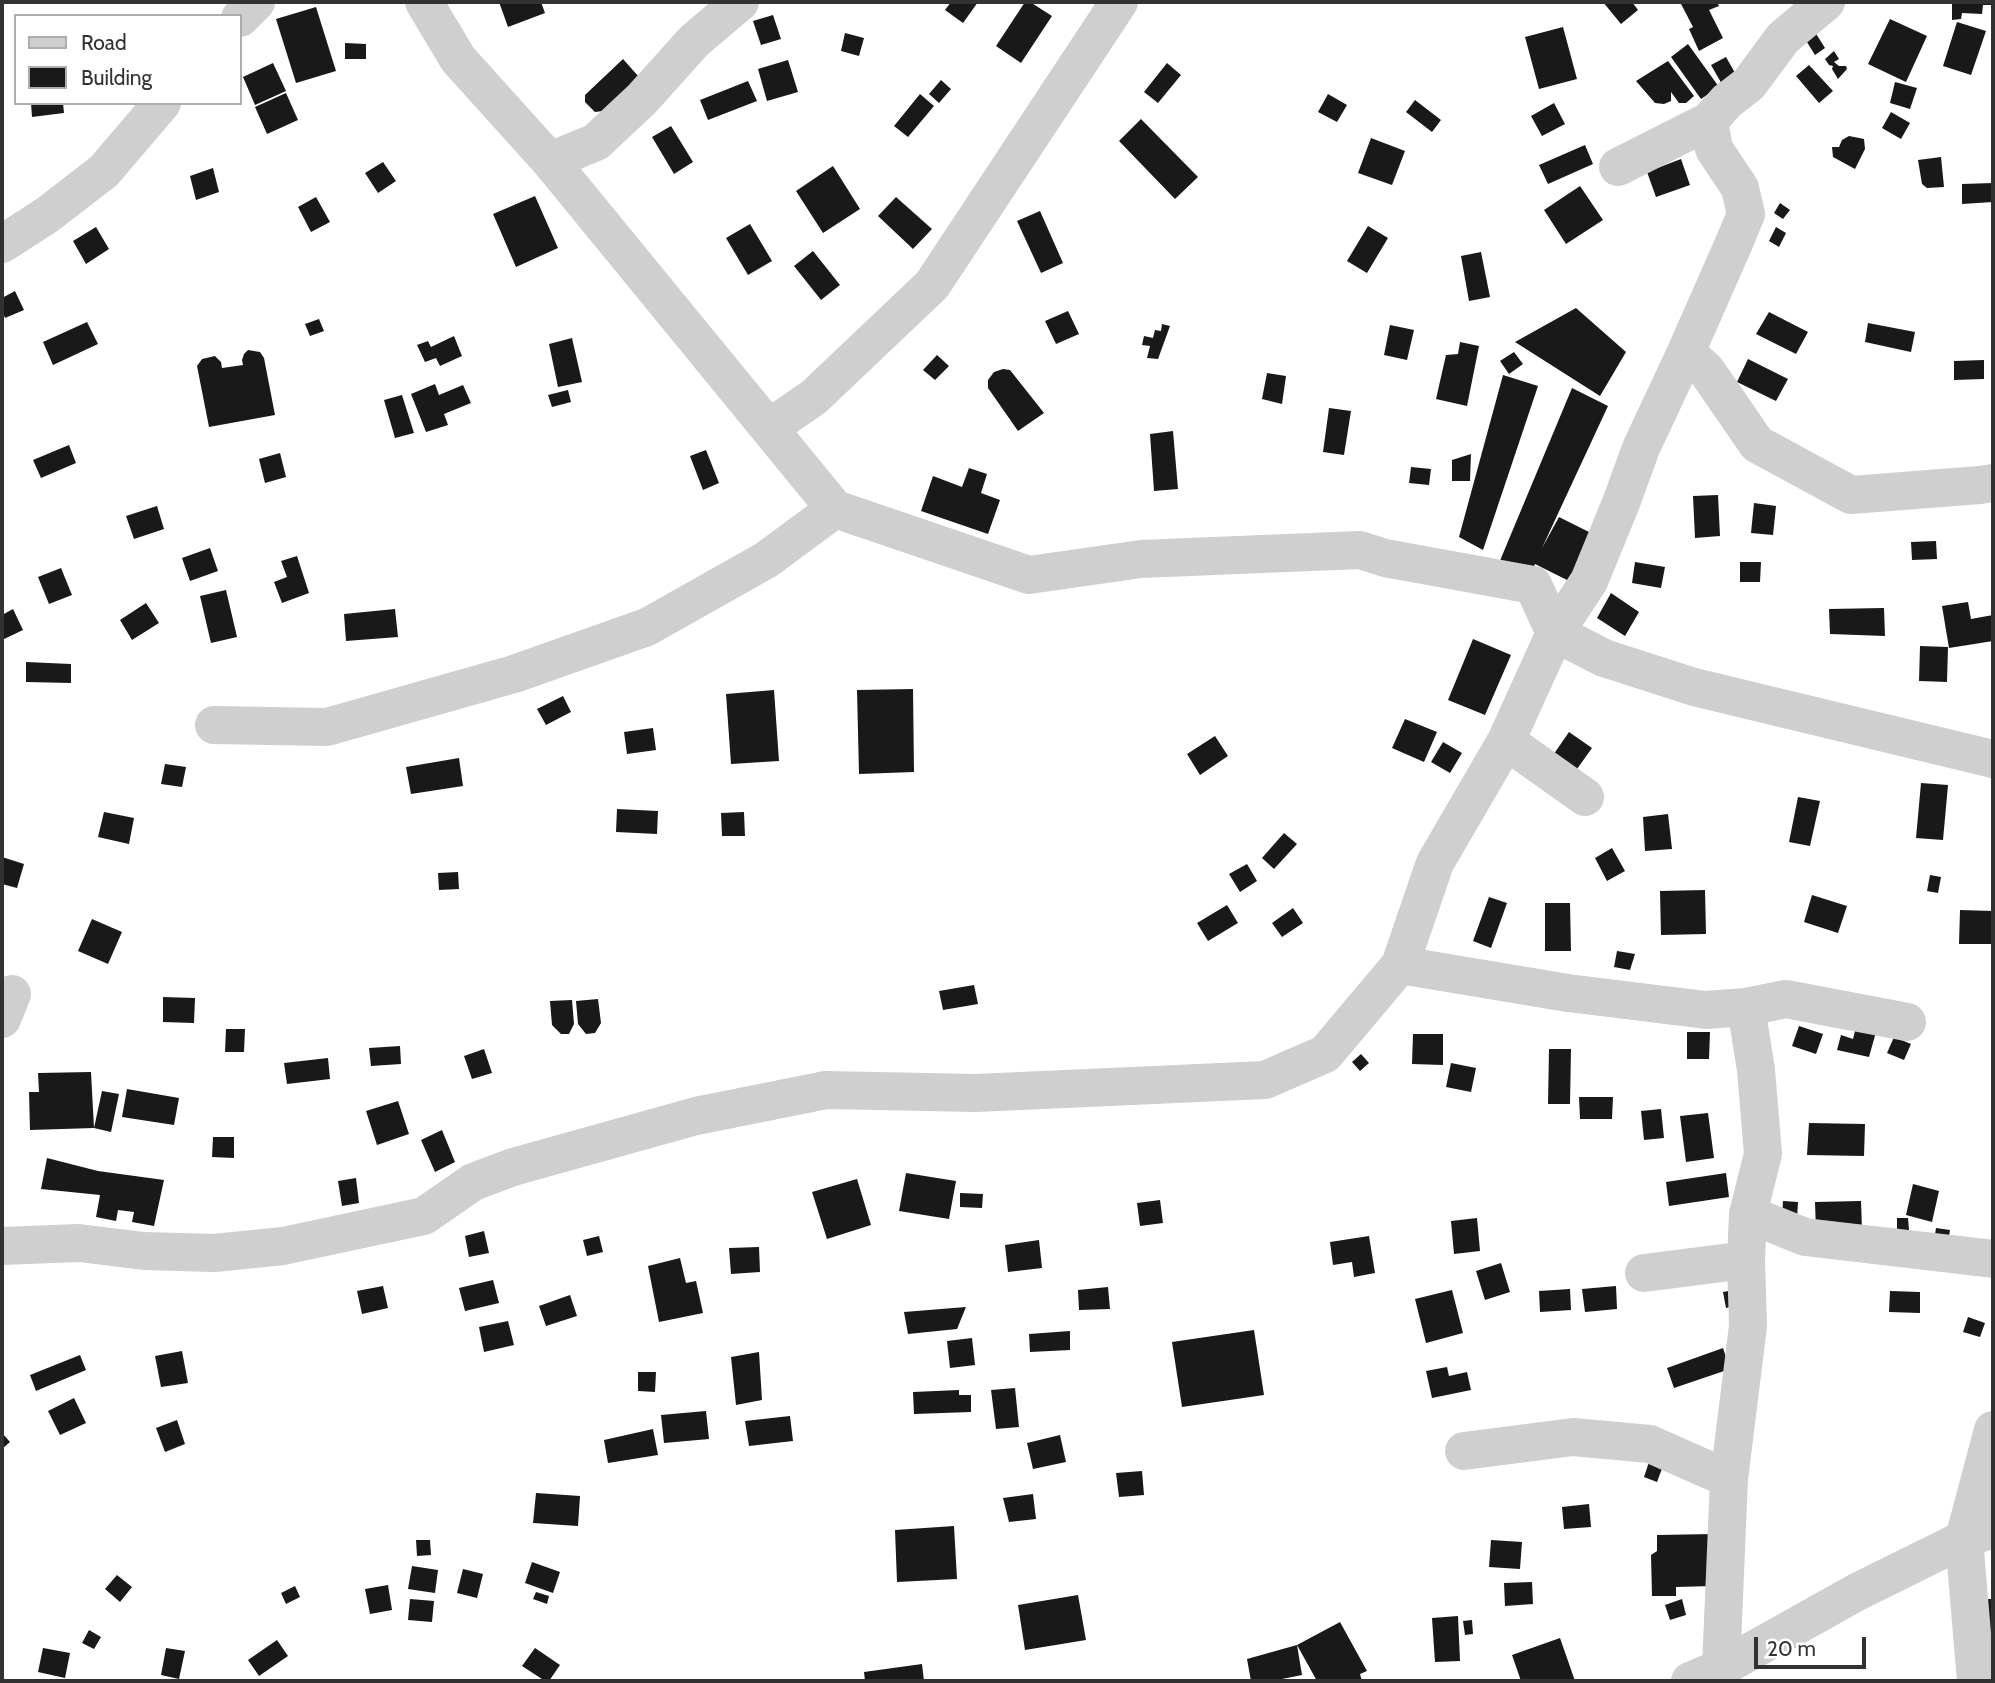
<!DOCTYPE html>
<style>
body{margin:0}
#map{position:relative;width:1995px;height:1683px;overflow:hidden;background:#fff;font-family:Cabin,sans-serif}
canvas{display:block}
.frame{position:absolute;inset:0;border:4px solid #323232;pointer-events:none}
.legend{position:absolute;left:14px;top:14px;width:228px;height:91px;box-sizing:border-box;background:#fff;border:2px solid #adadad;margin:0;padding:9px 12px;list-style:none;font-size:21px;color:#323232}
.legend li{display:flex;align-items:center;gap:14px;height:35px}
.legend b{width:35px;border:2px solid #adadad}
.scale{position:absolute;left:1754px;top:1637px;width:112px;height:32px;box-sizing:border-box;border:4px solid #323232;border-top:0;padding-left:9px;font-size:21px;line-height:24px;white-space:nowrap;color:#323232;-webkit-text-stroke:5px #fff;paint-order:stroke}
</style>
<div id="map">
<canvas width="1995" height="1683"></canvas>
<div class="frame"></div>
<ul class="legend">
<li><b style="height:9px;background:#cfcfcf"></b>Road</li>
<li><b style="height:19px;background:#191919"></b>Building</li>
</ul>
<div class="scale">20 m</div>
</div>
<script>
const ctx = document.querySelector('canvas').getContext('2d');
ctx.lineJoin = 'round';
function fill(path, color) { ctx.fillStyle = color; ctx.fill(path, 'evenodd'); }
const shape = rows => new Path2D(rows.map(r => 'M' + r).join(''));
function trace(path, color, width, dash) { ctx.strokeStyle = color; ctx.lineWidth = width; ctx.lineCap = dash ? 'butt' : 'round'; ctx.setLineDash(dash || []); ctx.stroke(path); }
const building = shape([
 [499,2,541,2,545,13,508,27],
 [951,2,978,2,963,23,945,10],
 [1025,2,1030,2,1052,16,1021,63,996,46],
 [1603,2,1632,2,1638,10,1621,24],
 [1680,2,1717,2,1719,6,1709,10,1723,38,1699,51,1689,29,1693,27],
 [1952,2,1993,2,1993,5,1983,5,1982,14,1962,13,1961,19,1952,20],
 [316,7,336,71,296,83,276,19],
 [773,15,781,39,761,45,753,21],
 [1890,19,1927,36,1906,82,1868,64],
 [1957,22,1986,31,1971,75,1943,66],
 [1563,27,1577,79,1539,89,1525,37],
 [1815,32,1825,48,1815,55,1805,39],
 [845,33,864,38,859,56,841,51],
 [345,43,366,44,366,59,345,59],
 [1688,44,1719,87,1701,99,1671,57],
 [1834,51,1839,59,1834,62,1839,66,1846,66,1847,69,1838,79,1832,69,1833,66,1829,65,1825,59],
 [1726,57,1738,78,1723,86,1711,65],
 [623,59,639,77,603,111,595,112,585,102,585,95],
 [788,60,798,92,767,101,758,69],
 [1668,61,1694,96,1686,103,1679,103,1671,92,1671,101,1664,104,1655,103,1636,81],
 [273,63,286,91,255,105,243,77],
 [1167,63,1181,75,1158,103,1144,92],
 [1809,65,1833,91,1819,103,1796,76],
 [941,80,951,89,939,103,929,94],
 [748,81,757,101,708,120,700,100],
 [1895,82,1917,88,1910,109,1890,103],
 [286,93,298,120,267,134,255,107],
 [920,94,934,106,908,137,894,126],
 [1328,94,1347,105,1337,122,1318,112],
 [1415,100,1441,120,1432,132,1406,112],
 [31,103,63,103,64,113,32,117],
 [1554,103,1565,124,1542,136,1531,116],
 [1891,112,1910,123,1901,139,1882,128],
 [1141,119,1198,177,1175,199,1119,141],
 [671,126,693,162,674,174,652,137],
 [1849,136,1864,139,1865,149,1855,169,1833,157,1832,147,1839,147,1842,140],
 [1371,138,1405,151,1392,185,1358,173],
 [1585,145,1593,164,1548,184,1539,165],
 [1941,157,1944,187,1927,188,1922,184,1918,160],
 [1681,159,1690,185,1656,197,1647,172],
 [383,162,396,181,378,193,365,173],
 [833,166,860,209,823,233,796,191],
 [213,168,219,192,196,200,190,176],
 [1993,183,1993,202,1962,204,1962,184],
 [1580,186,1603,220,1566,244,1544,210],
 [535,196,558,248,516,267,493,214],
 [316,197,330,222,311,232,298,207],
 [896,197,932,229,913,249,878,216],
 [1780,203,1790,210,1783,219,1774,213],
 [1040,211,1063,263,1041,273,1017,221],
 [750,224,772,261,748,275,726,238],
 [1368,226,1388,238,1367,273,1347,261],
 [96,227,109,249,86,264,73,241],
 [1776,227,1786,233,1779,247,1769,241],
 [813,251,840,285,821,300,794,266],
 [1481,252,1490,297,1469,301,1461,256],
 [15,291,24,310,5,318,2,310,2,298],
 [1576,308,1626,352,1600,396,1515,342],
 [1068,311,1079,334,1056,344,1045,321],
 [1769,312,1808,332,1796,354,1756,334],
 [319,319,324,331,310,336,305,324],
 [87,322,98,344,53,365,43,342],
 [1868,323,1915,332,1911,352,1865,342],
 [1162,324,1170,326,1158,359,1147,358,1150,346,1142,345,1144,336,1153,338,1155,330,1161,331],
 [1390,325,1414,330,1407,360,1384,355],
 [454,336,462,356,440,366,436,358,425,362,417,345,428,341,431,347],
 [572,338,582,382,558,387,549,344],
 [1460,342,1479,346,1467,406,1436,399,1446,355,1458,354],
 [248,350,260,352,264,358,275,415,209,427,197,366,202,359,215,356,221,362,222,368,243,365,242,360,244,354],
 [1514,352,1523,364,1509,374,1500,361],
 [937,355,949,366,935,380,923,370],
 [1748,359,1788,379,1776,401,1737,382],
 [1984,360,1984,379,1954,380,1954,361],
 [1003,369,1010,370,1044,413,1018,431,988,388,988,380,994,372],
 [1267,373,1286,376,1282,404,1262,399],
 [1503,375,1538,386,1483,550,1459,537],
 [435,384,439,395,463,385,471,403,444,414,448,425,426,432,411,394],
 [1572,388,1608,406,1542,548,1559,517,1595,535,1571,582,1535,564,1530,576,1499,563],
 [568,390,571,402,552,407,548,395],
 [402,395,414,433,395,438,384,400],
 [1329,408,1351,411,1344,455,1323,452],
 [1173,431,1178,489,1154,491,1150,434],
 [69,445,76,463,41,478,33,460],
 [706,450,719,483,703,490,690,456],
 [280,453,286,477,265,483,259,459],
 [1471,454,1470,481,1452,481,1452,460],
 [1411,467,1431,469,1429,485,1409,483],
 [969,468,987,474,981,493,1000,500,988,534,921,511,933,476,962,487],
 [1718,495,1720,536,1695,538,1693,496],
 [1754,503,1776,506,1773,535,1751,533],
 [157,506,164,529,134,539,126,516],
 [1936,541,1937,559,1912,560,1911,542],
 [210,548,218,571,190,581,182,558],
 [297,556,309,593,282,603,274,582,287,577,281,561],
 [1635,562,1665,567,1661,588,1632,583],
 [1740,562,1761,562,1760,582,1740,582],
 [61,568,72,595,49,604,38,577],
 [226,590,237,637,211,643,200,596],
 [1611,593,1639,612,1625,636,1597,618],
 [1968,602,1971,619,1993,615,1993,641,1949,648,1942,606],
 [146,603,159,623,132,640,120,620],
 [1884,608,1885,636,1830,634,1829,609],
 [13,609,23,630,2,640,2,615],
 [395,609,398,637,346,641,344,614],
 [1473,639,1511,655,1485,715,1448,700],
 [1920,646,1948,647,1947,682,1919,681],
 [26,662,71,664,71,683,26,682],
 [913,689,914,772,859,774,857,690],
 [774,690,779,761,731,764,726,694],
 [563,696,571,712,546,725,537,709],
 [1405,719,1437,732,1424,762,1392,748],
 [653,728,656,750,627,754,624,732],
 [1569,732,1592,748,1572,776,1549,761],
 [1215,736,1228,756,1200,775,1187,754],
 [1443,742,1462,753,1450,773,1431,762],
 [459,758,463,786,411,794,406,767],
 [165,764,186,767,182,787,161,784],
 [1921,783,1948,785,1943,840,1916,838],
 [1798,797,1820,801,1810,846,1789,842],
 [617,809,658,811,657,834,616,832],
 [104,812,134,818,129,844,98,837],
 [744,812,745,836,722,836,721,813],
 [1668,814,1672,849,1645,851,1643,817],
 [1284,833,1297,844,1274,869,1262,858],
 [1612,848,1625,871,1607,881,1595,858],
 [2,857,24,864,17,888,2,884],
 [1247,864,1257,881,1240,892,1229,874],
 [458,872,459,889,439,890,438,873],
 [1930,875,1941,877,1938,893,1927,891],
 [1705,890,1706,934,1661,935,1660,891],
 [1812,895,1847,906,1838,933,1804,922],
 [1489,897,1507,903,1491,948,1473,941],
 [1545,903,1570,903,1571,951,1545,951],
 [1227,905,1238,923,1208,941,1197,923],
 [1293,908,1303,923,1282,937,1272,923],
 [1960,910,1993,911,1993,944,1959,944],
 [92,919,122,932,108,964,78,951],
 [1617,951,1635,954,1630,970,1614,967],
 [974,985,978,1004,943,1010,939,991],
 [163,997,195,998,194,1023,163,1022],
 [598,999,601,1023,595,1033,586,1034,578,1024,576,1001],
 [572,1000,574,1024,569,1034,561,1034,552,1025,550,1001],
 [1799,1026,1823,1034,1816,1054,1792,1046],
 [1856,1027,1876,1032,1869,1057,1837,1050,1841,1035,1853,1039],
 [226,1029,245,1029,244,1052,225,1052],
 [1687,1032,1710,1032,1709,1059,1687,1059],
 [1413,1034,1443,1034,1443,1065,1412,1064],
 [1894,1037,1911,1044,1904,1060,1887,1053],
 [400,1046,401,1064,371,1066,369,1048],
 [484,1049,492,1073,472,1079,464,1056],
 [1549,1049,1571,1049,1570,1104,1548,1104],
 [1361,1054,1369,1063,1360,1071,1352,1062],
 [328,1058,330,1079,287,1084,284,1063],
 [1451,1063,1476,1068,1471,1092,1446,1087],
 [91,1072,94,1128,30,1130,29,1092,39,1092,38,1073],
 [127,1089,179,1098,174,1125,122,1117],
 [102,1091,119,1094,111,1132,94,1128],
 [1579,1097,1613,1097,1612,1119,1580,1119],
 [398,1101,409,1134,377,1145,366,1111],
 [1661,1109,1664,1138,1644,1140,1641,1111],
 [1708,1113,1714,1158,1686,1162,1680,1116],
 [1809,1123,1865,1124,1864,1156,1807,1155],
 [442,1130,455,1162,435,1172,421,1140],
 [213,1137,234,1137,234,1158,212,1157],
 [47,1158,98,1171,164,1180,154,1226,132,1222,134,1212,118,1210,116,1221,96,1217,100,1195,41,1189],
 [906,1173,956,1181,949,1219,899,1211],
 [1726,1173,1729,1197,1669,1206,1666,1182],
 [356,1178,359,1203,342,1206,338,1181],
 [857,1179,871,1225,827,1239,812,1192],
 [1913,1184,1939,1191,1932,1222,1906,1215],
 [960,1193,983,1194,982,1208,960,1207],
 [1160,1200,1163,1223,1140,1226,1137,1203],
 [1783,1201,1798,1202,1797,1219,1782,1218],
 [1861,1201,1862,1230,1816,1232,1815,1202],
 [1477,1218,1480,1251,1454,1254,1451,1221],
 [1897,1218,1908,1218,1909,1230,1897,1230],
 [1936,1228,1950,1230,1948,1243,1934,1241],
 [484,1231,489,1253,469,1257,465,1236],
 [599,1236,603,1252,587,1256,583,1240],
 [1369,1236,1375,1273,1354,1277,1352,1262,1333,1265,1330,1242],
 [1039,1240,1042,1268,1008,1272,1005,1245],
 [759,1247,760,1272,731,1274,729,1248],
 [680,1258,686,1283,696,1281,703,1313,659,1322,648,1266],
 [1501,1263,1510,1292,1485,1300,1476,1271],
 [493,1280,499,1303,465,1311,459,1288],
 [383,1286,388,1308,362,1314,357,1291],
 [1616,1286,1617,1309,1585,1312,1582,1289],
 [1108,1287,1110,1309,1079,1310,1078,1290],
 [1570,1289,1571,1310,1540,1312,1539,1291],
 [1740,1289,1743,1304,1726,1308,1723,1292],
 [1452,1290,1463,1333,1426,1343,1415,1299],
 [1890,1291,1920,1292,1920,1313,1889,1312],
 [570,1295,577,1316,546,1326,539,1306],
 [966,1307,957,1329,908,1334,904,1312],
 [1968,1317,1985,1323,1980,1337,1963,1332],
 [508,1321,514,1345,484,1352,479,1327],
 [1254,1330,1264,1395,1182,1407,1172,1342],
 [1070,1331,1070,1350,1030,1352,1029,1334],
 [972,1338,975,1365,950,1368,947,1341],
 [1723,1348,1730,1369,1674,1388,1667,1368],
 [182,1351,188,1383,161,1387,155,1356],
 [759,1352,762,1400,736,1405,731,1357],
 [80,1355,86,1370,36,1391,30,1375],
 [1447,1367,1449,1376,1467,1372,1471,1390,1432,1398,1426,1371],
 [638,1372,656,1372,655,1392,638,1391],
 [1015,1388,1019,1427,996,1429,991,1390],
 [959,1390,959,1395,971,1395,971,1412,914,1414,913,1392],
 [74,1398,86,1423,60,1435,48,1411],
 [706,1411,709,1439,664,1443,661,1415],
 [790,1416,793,1441,749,1446,745,1421],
 [177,1420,185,1444,165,1452,156,1428],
 [653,1429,658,1455,608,1463,604,1440],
 [2,1433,10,1442,2,1449],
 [1060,1435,1066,1462,1033,1469,1027,1443],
 [1649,1462,1663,1466,1657,1482,1644,1477],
 [1142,1471,1144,1495,1119,1497,1116,1473],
 [536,1493,580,1496,578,1526,533,1523],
 [1033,1494,1036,1519,1009,1522,1003,1498],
 [1589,1504,1591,1527,1564,1529,1562,1507],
 [954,1526,957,1579,897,1582,895,1530],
 [1713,1534,1713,1586,1676,1587,1676,1596,1652,1596,1651,1555,1657,1551,1657,1535],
 [416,1540,430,1540,431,1555,417,1556],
 [1491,1540,1522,1542,1520,1569,1489,1567],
 [532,1562,560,1572,553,1593,525,1583],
 [412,1566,438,1570,435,1593,408,1589],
 [463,1569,483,1574,477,1598,457,1593],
 [117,1575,132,1587,120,1602,105,1589],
 [1532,1582,1533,1604,1505,1606,1504,1583],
 [388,1585,392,1610,370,1614,365,1589],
 [295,1586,300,1597,286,1604,281,1593],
 [536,1592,549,1596,547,1604,533,1599],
 [1078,1595,1086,1640,1025,1650,1018,1605],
 [410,1599,434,1601,432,1622,408,1620],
 [1682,1599,1686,1615,1670,1620,1665,1605],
 [1985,1599,1993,1599,1993,1663],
 [1458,1616,1460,1661,1435,1662,1432,1618],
 [1472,1620,1473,1634,1465,1635,1463,1621],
 [1340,1622,1367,1671,1360,1674,1362,1681,1317,1681,1297,1645],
 [89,1630,101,1637,94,1649,82,1643],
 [1560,1638,1575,1681,1521,1681,1512,1655],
 [277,1640,288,1656,259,1676,248,1660],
 [1297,1645,1302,1675,1272,1681,1251,1681,1247,1659],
 [43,1648,70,1653,65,1678,38,1672],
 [166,1648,185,1651,179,1679,161,1675],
 [535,1648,560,1665,549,1681,545,1681,522,1666],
 [922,1664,924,1681,865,1681,864,1672]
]);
const minor = shape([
 [424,2,458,59,550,161,835,509,1029,575,1141,559,1360,550,1385,558,1533,585,1555,633,1604,658,1694,687,1993,759],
 [240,18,256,2],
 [550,161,596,142,642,99,694,41,740,2],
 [1618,167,1709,121],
 [2,244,47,215,104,171,162,103],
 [1686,352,1706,370,1757,444,1851,495,1980,485,1993,483],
 [769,428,814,397,932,285,1119,2],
 [214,725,327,727,514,674,647,627,766,560,835,509],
 [1506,741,1585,797],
 [1400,965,1568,993,1706,1010,1746,1007,1786,999,1907,1022],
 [2,1019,12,994],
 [1748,1214,1805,1237,1993,1259],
 [2,1246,79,1243,144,1251,214,1253,283,1246,424,1216,473,1182,513,1167,696,1116,826,1090,976,1093,1265,1080,1325,1054,1400,965,1435,863,1506,741,1555,633,1589,581,1621,503,1641,448,1686,352,1734,243,1746,214,1740,188,1714,149,1709,121,1727,101,1749,84,1783,38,1826,2],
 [1644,1273,1746,1260],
 [1464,1451,1573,1437,1650,1444,1729,1479],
 [1721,1668,1729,1479,1748,1326,1746,1260,1748,1214,1763,1154,1756,1070,1746,1007],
 [1690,1681,1721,1668,1857,1592,1964,1539,1993,1529],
 [1976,1681,1964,1539,1993,1430]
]);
fill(building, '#191919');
trace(minor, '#cfcfcf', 38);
</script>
